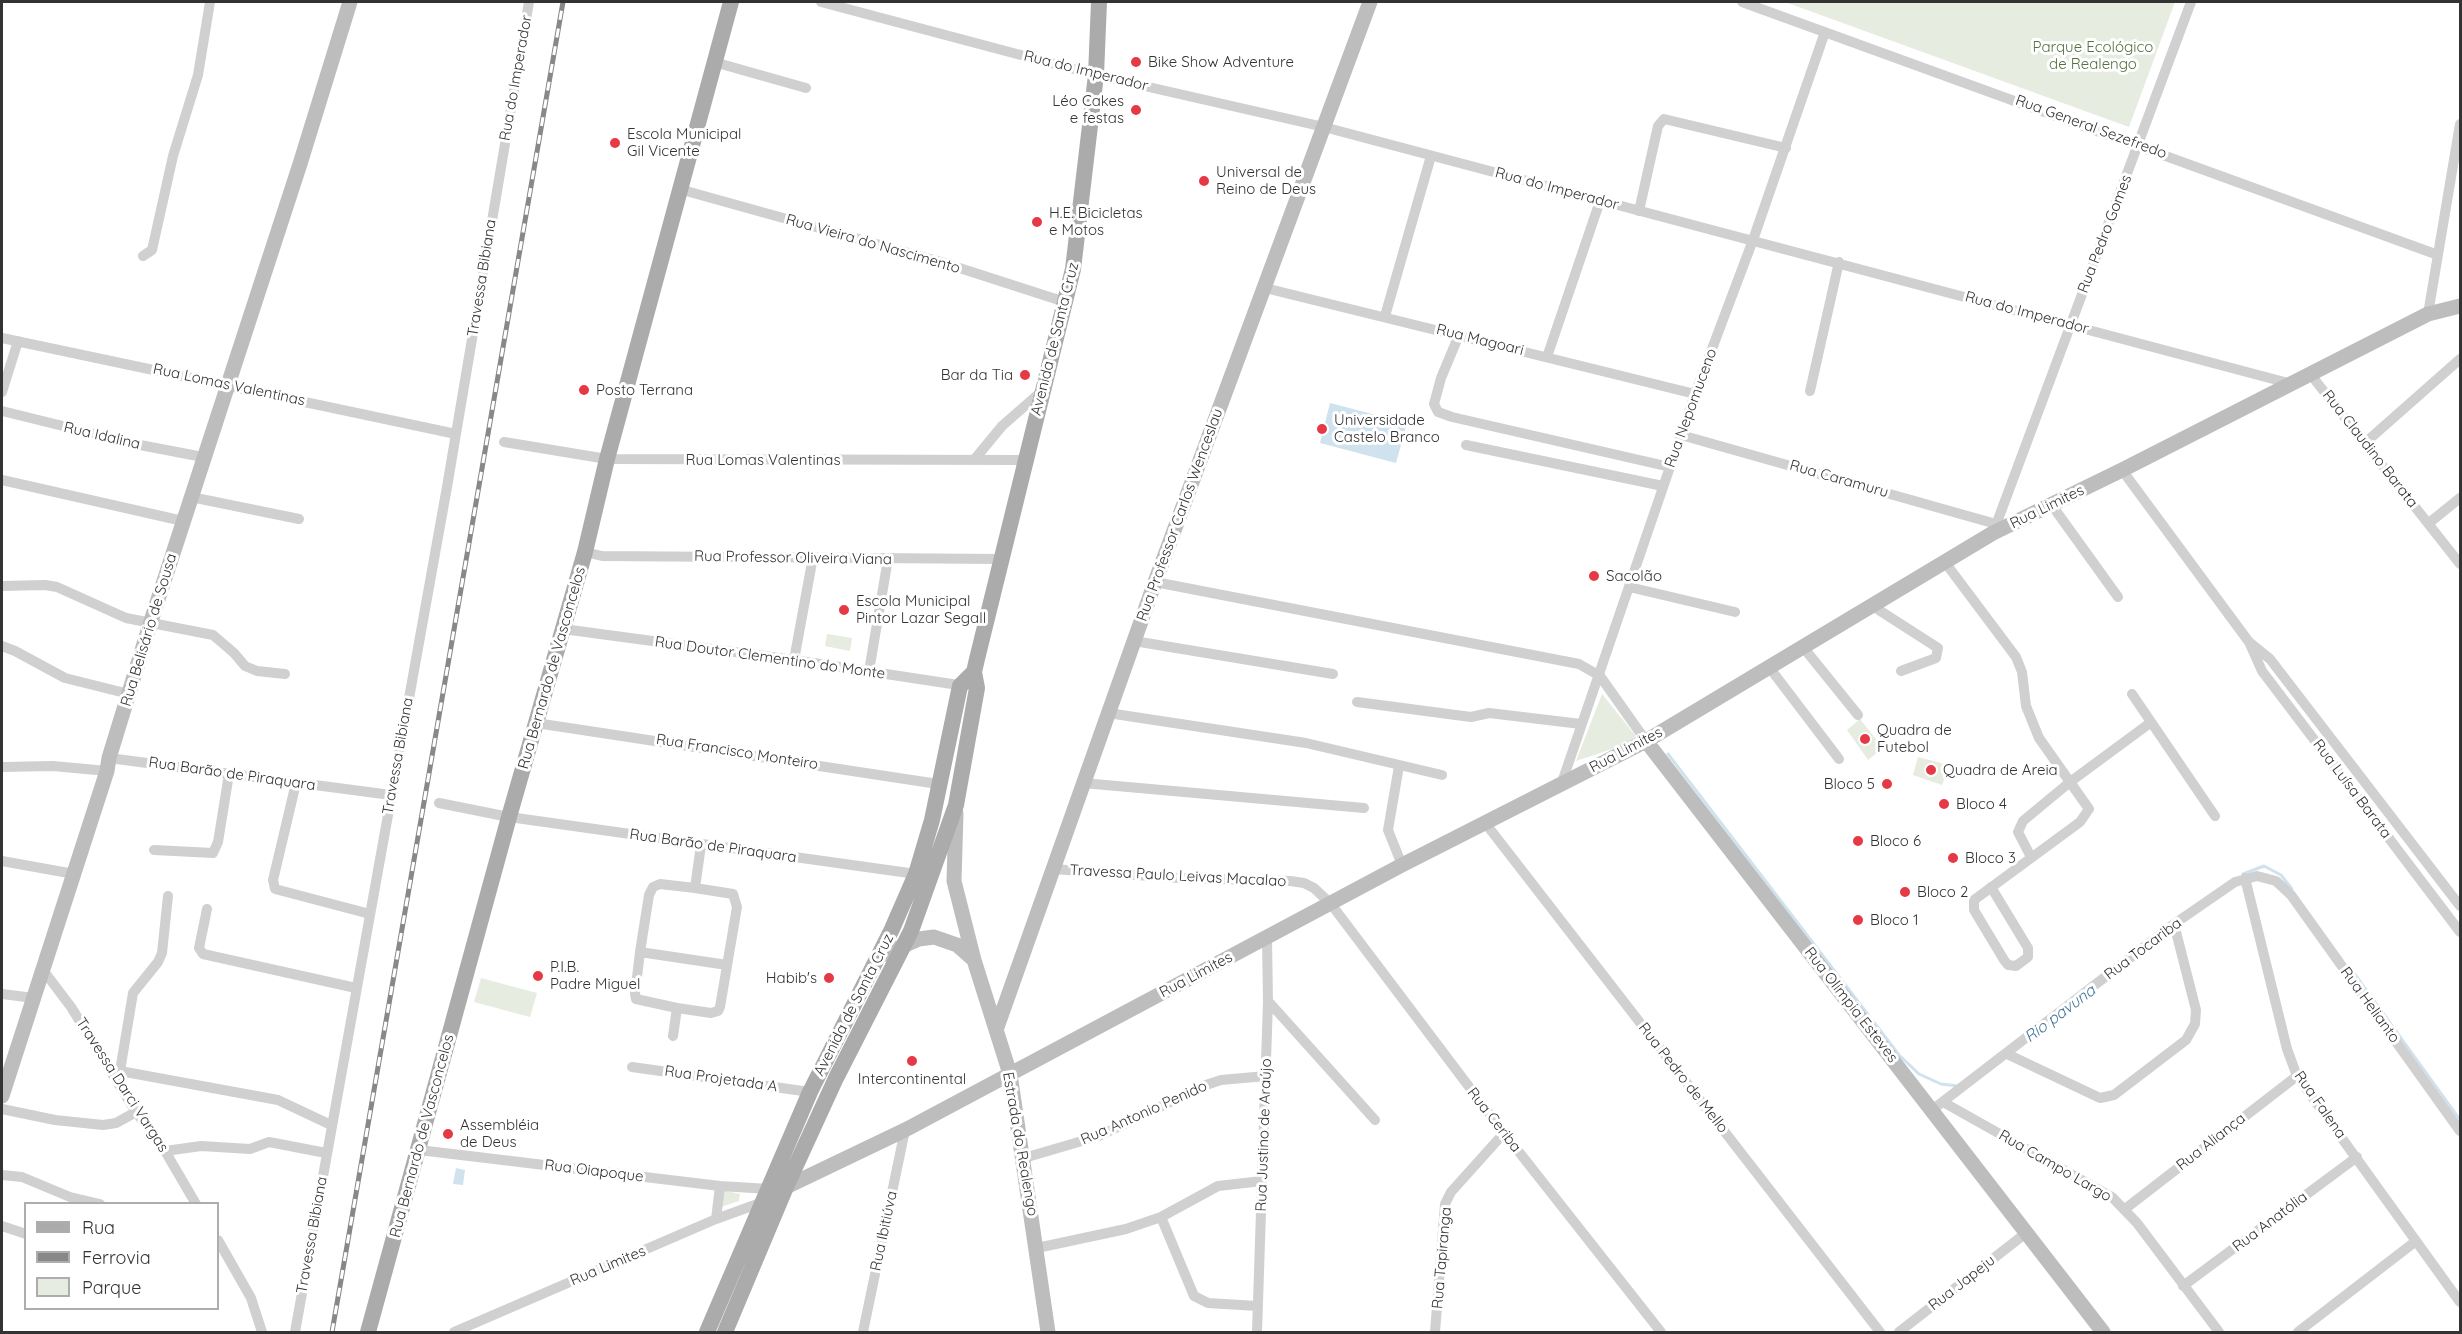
<!DOCTYPE html>
<meta charset="utf-8">
<style>
body{margin:0}
#map{position:relative;width:2462px;height:1334px;overflow:hidden;background:#fff;font-family:Quicksand,sans-serif}
canvas{display:block}
.frame{position:absolute;inset:0;border:3px solid #333;pointer-events:none}
.legend{position:absolute;left:24px;top:1202px;width:195px;height:108px;box-sizing:border-box;background:#fff;border:2px solid #adadad;margin:0;padding:8px 10px;list-style:none;font-size:18px;color:#333}
.legend li{display:flex;align-items:center;gap:12px;height:30px}
.legend b{width:30px;border:2px solid #adadad}
</style>
<div id="map">
<canvas width="2462" height="1334"></canvas>
<div class="frame"></div>
<ul class="legend">
<li><b style="height:8px;background:#ababab"></b>Rua</li>
<li><b style="height:8px;background:#888"></b>Ferrovia</li>
<li><b style="height:16px;background:#e6ecdf"></b>Parque</li>
</ul>
</div>
<script>
const ctx = document.querySelector('canvas').getContext('2d');
ctx.lineJoin = 'round';
function fill(path, color) { ctx.fillStyle = color; ctx.fill(path, 'evenodd'); }
const shape = rows => new Path2D(rows.map(r => 'M' + r).join(''));
function trace(path, color, width, dash) { ctx.strokeStyle = color; ctx.lineWidth = width; ctx.lineCap = dash ? 'butt' : 'round'; ctx.setLineDash(dash || []); ctx.stroke(path); }
function write(font, color, halo, rows, align = 'center') {
  ctx.font = font + ' Quicksand,sans-serif'; ctx.lineWidth = 6; ctx.setLineDash([]); ctx.textBaseline = 'middle'; ctx.strokeStyle = halo; ctx.fillStyle = color; for (const [text, x, y, turn = 0] of rows) {
    ctx.save(); ctx.translate(x, y); ctx.rotate((+turn || 0) * Math.PI / 180); ctx.textAlign = isNaN(turn) ? turn : align; if (halo) ctx.strokeText(text, 0, 0); ctx.fillText(text, 0, 0); ctx.restore();
  }
}
const green = shape([
 [1785,2,2175,2,2129,127],
 [827,634,852,638,850,651,825,646],
 [1602,694,1639,740,1576,761],
 [1860,719,1883,748,1868,760,1847,730],
 [1918,757,1949,765,1942,785,1913,775],
 [481,978,537,993,530,1017,474,1002],
 [722,1190,740,1194,739,1201,721,1207]
]);
const water = shape([
 [1330,403,1407,423,1396,463,1320,443],
 [456,1168,465,1170,463,1185,453,1184]
]);
const stream = shape([
 [1668,754,1899,1055,1919,1074,1941,1084,1958,1086],
 [2243,874,2264,866,2281,875,2292,889],
 [2351,969,2460,1120]
]);
const street = shape([
 [821,2,1096,75,1324,127,2292,384],
 [1742,2,2438,255],
 [714,62,806,88],
 [679,189,941,262,1065,302],
 [1639,211,1658,126,1664,119,1786,148],
 [143,256,152,250,173,156,198,75,210,2],
 [1265,288,1695,394],
 [2428,314,2460,124],
 [1385,316,1431,156],
 [1459,335,1441,378,1434,404,1438,412,1452,417,1670,467],
 [2,338,456,434],
 [1547,357,1600,201],
 [2311,375,2460,564],
 [1810,391,1839,262],
 [2,392,18,341],
 [2,411,140,445,203,457],
 [1681,435,1996,524],
 [504,442,607,459,1025,460],
 [2366,442,2460,359],
 [1466,445,1663,486],
 [974,460,1002,426,1042,391],
 [2122,470,2249,642,2270,659,2460,906],
 [2,480,183,521],
 [191,497,299,519],
 [2051,504,2118,597],
 [2429,523,2460,498],
 [1993,533,2191,2],
 [585,552,602,556,1002,559],
 [1944,561,2016,657,2022,672,2026,706,2039,738,2089,809,2080,822,1974,900,1974,910,2004,960,2008,965,2016,966,2028,957,2028,948,1991,887],
 [1155,582,1579,664,1600,676,1646,741],
 [2,586,45,585,57,587,126,618,213,635,234,653,245,666,257,671,285,674],
 [1629,587,1735,612],
 [1871,605,1938,648,1936,658,1901,671],
 [563,629,794,660,965,686],
 [1134,641,1333,674],
 [2249,642,2262,671,2460,932],
 [2,646,15,651,65,678,129,694],
 [1803,647,1858,715],
 [794,660,813,557],
 [1769,667,1839,759],
 [869,671,888,559],
 [2132,694,2215,816],
 [1357,702,1471,717,1489,713,1581,724],
 [1108,713,1306,743,1442,775],
 [536,723,938,784],
 [109,758,391,795],
 [1399,766,1388,830,1402,865],
 [2,767,53,766,107,771],
 [296,783,273,880,275,889,370,914],
 [1083,783,1364,808],
 [1561,785,1695,394,1753,240,1825,32],
 [439,803,509,817,916,874],
 [1486,824,1880,1332],
 [154,850,213,853,218,842,229,774],
 [2031,857,2018,832,2023,821,2070,782,2150,723],
 [2,861,74,874],
 [1053,869,1178,878,1290,881,1304,883,1314,888,1331,904,1504,1133,1661,1332],
 [2245,878,2287,1049,2297,1076,2460,1302],
 [207,909,199,948,203,954,356,988],
 [640,952,727,965],
 [43,970,71,1007,136,1112,165,1151,196,1204],
 [2,994,34,998],
 [1268,1001,1375,1120],
 [677,1008,636,999,635,994,640,952,649,895,653,887,660,884,695,888],
 [673,1036,677,1008,711,1013,718,1011,720,1007,737,907,733,894,695,888,701,845],
 [2007,1054,2100,1098,2114,1095,2186,1040,2195,1024,2196,1010,2174,924],
 [632,1067,810,1092],
 [120,1071,278,1100,331,1125],
 [119,1077,133,993,158,962,162,953,168,896],
 [1943,1102,2112,1197,2137,1223,2219,1332],
 [2,1109,55,1120,103,1125,116,1123,136,1112],
 [1932,1110,2174,924,2235,882,2257,876,2276,881,2291,895,2460,1131],
 [419,1150,720,1186,769,1189],
 [165,1151,201,1146,250,1149,269,1142,326,1153],
 [1024,1158,1099,1136,1206,1085,1221,1080,1266,1076],
 [2,1175,22,1177,70,1197,100,1204],
 [2125,1209,2297,1076],
 [1161,1217,1194,1296,1208,1303,1257,1306],
 [716,1219,720,1186],
 [2,1226,26,1234],
 [218,1240,251,1298,262,1332],
 [1037,1248,1126,1229,1161,1217,1218,1186,1262,1181],
 [2183,1286,2357,1157],
 [295,1332,447,487,529,2],
 [454,1332,716,1219,763,1202],
 [863,1332,905,1130],
 [1257,1332,1268,1001,1267,938],
 [1435,1332,1445,1204,1451,1192,1504,1133],
 [1899,1332,2026,1233],
 [2298,1332,2416,1241]
]);
const secondary = shape([
 [1646,741,2103,1332],
 [956,813,954,881,974,960,1010,1074,1048,1332],
 [878,957,919,939,934,937,957,945,974,960],
 [996,1030,1155,582,1370,2],
 [2,1096,107,771,109,758,151,621,300,164,350,2],
 [786,1187,905,1130,1402,865,1646,741,1993,533,2122,470,2428,314,2460,306]
]);
const primary = shape([
 [368,1332,509,817,585,552,607,459,731,2],
 [707,1332,810,1092,892,929,916,874,932,820,960,686,974,672],
 [725,1332,786,1187,836,1078,911,931,956,805,977,688,974,672,977,659,1073,269,1096,75,1099,2]
]);
const rail = shape([
 [332,1332,563,2]
]);
const markers = [
 [1136,62,6,"#e63946"],
 [1136,110,6,"#e63946"],
 [615,143,6,"#e63946"],
 [1204,181,6,"#e63946"],
 [1037,222,6,"#e63946"],
 [1025,375,6,"#e63946"],
 [584,390,6,"#e63946"],
 [1322,429,6,"#e63946"],
 [1594,576,6,"#e63946"],
 [844,610,6,"#e63946"],
 [1865,739,6,"#e63946"],
 [1931,770,6,"#e63946"],
 [1887,784,6,"#e63946"],
 [1944,804,6,"#e63946"],
 [1858,841,6,"#e63946"],
 [1953,858,6,"#e63946"],
 [1905,892,6,"#e63946"],
 [1858,920,6,"#e63946"],
 [538,976,6,"#e63946"],
 [829,978,6,"#e63946"],
 [912,1061,6,"#e63946"],
 [448,1134,6,"#e63946"]
];
const parkNames = [
 ["Parque Ecológico",2093,47],
 ["de Realengo",2093,64]
];
const poiNames = [
 ["Bike Show Adventure",1148,62],
 ["Léo Cakes",1124,101,"right"],
 ["e festas",1124,118,"right"],
 ["Escola Municipal",627,134],
 ["Gil Vicente",627,151],
 ["Universal de",1216,172],
 ["Reino de Deus",1216,189],
 ["H.E. Bicicletas",1049,213],
 ["e Motos",1049,230],
 ["Bar da Tia",1013,375,"right"],
 ["Posto Terrana",596,390],
 ["Universidade",1334,420],
 ["Castelo Branco",1334,437],
 ["Sacolão",1606,576],
 ["Escola Municipal",856,601],
 ["Pintor Lazar Segall",856,618],
 ["Quadra de",1877,730],
 ["Futebol",1877,747],
 ["Quadra de Areia",1943,770],
 ["Bloco 5",1875,784,"right"],
 ["Bloco 4",1956,804],
 ["Bloco 6",1870,841],
 ["Bloco 3",1965,858],
 ["Bloco 2",1917,892],
 ["Bloco 1",1870,920],
 ["P.I.B.",550,967],
 ["Padre Miguel",550,984],
 ["Habib's",817,978,"right"],
 ["Intercontinental",912,1079,"center"],
 ["Assembléia",460,1125],
 ["de Deus",460,1142]
];
const streetNames = [
 ["Rua do Imperador",1086,71,14],
 ["Rua do Imperador",516,78,-80],
 ["Rua General Sezefredo",2091,127,20],
 ["Rua do Imperador",1557,189,15],
 ["Rua Pedro Gomes",2105,234,-69],
 ["Rua Vieira do Nascimento",873,244,16],
 ["Travessa Bibiana",482,278,-81],
 ["Rua do Imperador",2027,313,15],
 ["Avenida de Santa Cruz",1055,339,-76],
 ["Rua Magoari",1480,340,14],
 ["Rua Lomas Valentinas",229,385,12],
 ["Rua Nepomuceno",1691,408,-70],
 ["Rua Idalina",102,436,13],
 ["Rua Claudino Barata",2370,449,52],
 ["Rua Lomas Valentinas",763,460],
 ["Rua Caramuru",1839,479,16],
 ["Rua Limites",2047,507,-26],
 ["Rua Professor Carlos Wenceslau",1180,515,-70],
 ["Rua Professor Oliveira Viana",793,558,1],
 ["Rua Belisário de Sousa",149,630,-73],
 ["Rua Doutor Clementino do Monte",770,658,8],
 ["Rua Bernardo de Vasconcelos",552,668,-74],
 ["Rua Limites",1626,750,-28],
 ["Rua Francisco Monteiro",737,752,9],
 ["Travessa Bibiana",398,756,-80],
 ["Rua Barão de Piraquara",232,774,8],
 ["Rua Luísa Barata",2352,789,53],
 ["Rua Barão de Piraquara",713,846,8],
 ["Travessa Paulo Leivas Macalao",1178,876,3],
 ["Rua Tocariba",2143,949,-37],
 ["Rua Limites",1196,975,-28],
 ["Avenida de Santa Cruz",854,1005,-63],
 ["Rua Olímpia Esteves",1851,1005,52],
 ["Rua Helianto",2370,1005,54],
 ["Rua Pedro de Mello",1683,1078,52],
 ["Rua Projetada A",721,1079,8],
 ["Travessa Darci Vargas",122,1085,57],
 ["Rua Falena",2320,1105,55],
 ["Rua Antonio Penido",1144,1113,-24],
 ["Rua Ceriba",1494,1120,52],
 ["Rua Justino de Araújo",1264,1135,-88],
 ["Rua Bernardo de Vasconcelos",422,1136,-75],
 ["Rua Aliança",2211,1142,-38],
 ["Estrada do Realengo",1020,1144,80],
 ["Rua Campo Largo",2055,1166,30],
 ["Rua Oiapoque",594,1171,7],
 ["Rua Anatólia",2270,1222,-37],
 ["Rua Ibitiúva",884,1231,-78],
 ["Travessa Bibiana",312,1235,-80],
 ["Rua Tapiranga",1442,1258,-85],
 ["Rua Limites",608,1266,-23],
 ["Rua Japeju",1962,1283,-38]
];
const waterNames = [
 ["Rio pavuna",2060,1014,-37]
];
fill(green, '#e6ecdf');
fill(water, '#cfe2ee');
trace(stream, '#cfe2ee', 3);
trace(street, '#d0d0d0', 10);
trace(secondary, '#bdbdbd', 15);
trace(primary, '#ababab', 16);
trace(rail, '#888', 5);
trace(rail, '#fff', 3, [9]);
for (const [x, y, r, color] of markers) { const dot = new Path2D(); dot.arc(x, y, r, 0, 2 * Math.PI); ctx.fillStyle = color; ctx.fill(dot); trace(dot, '#fff', 2); }
write('15px', '#56703f', '#fff', parkNames);
write('15px', '#333', '#fff', poiNames, 'left');
write('15px', '#333', '#fff', streetNames);
write('italic 16px', '#3f7597', '#fff', waterNames);
</script>
